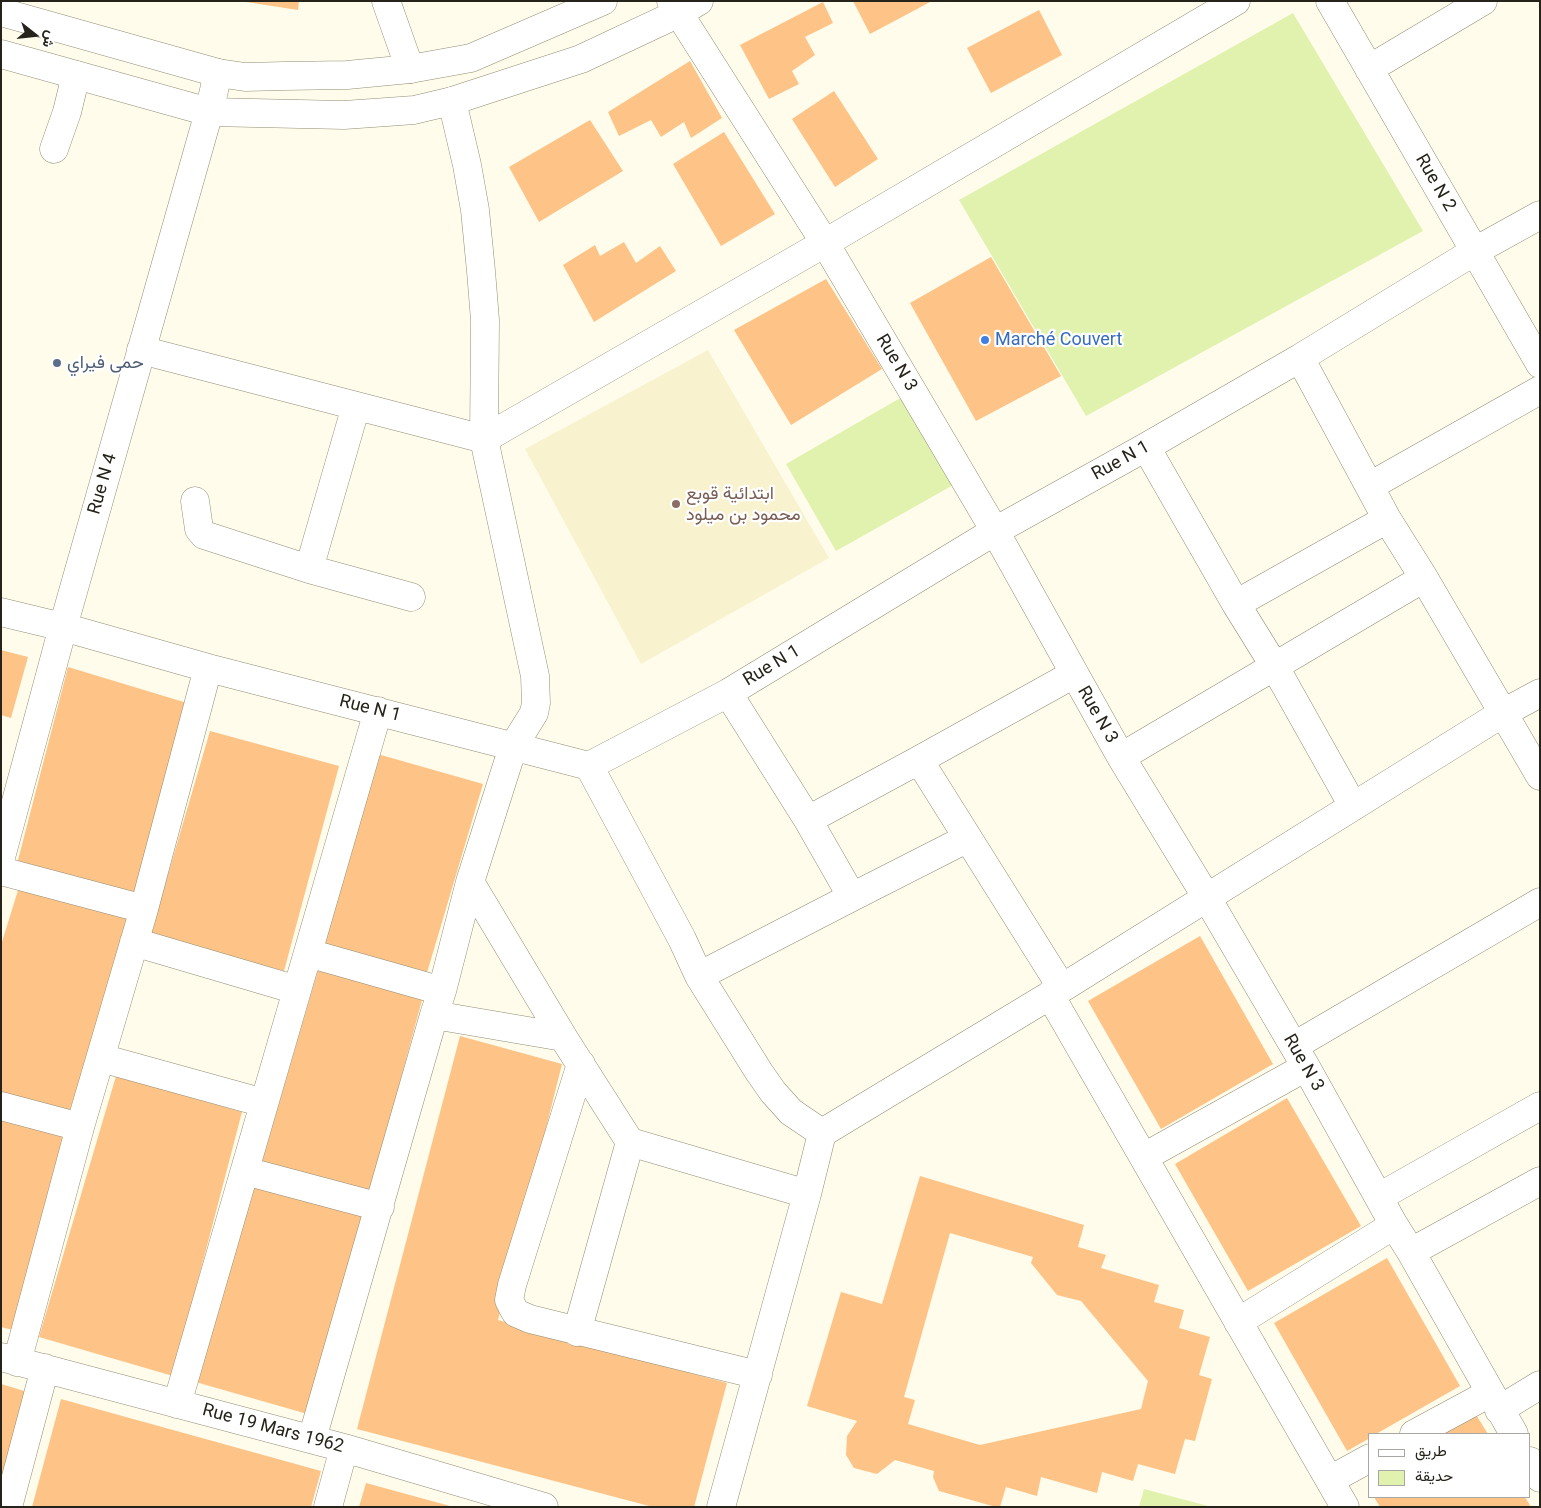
<!DOCTYPE html>
<meta charset="utf-8">
<style>
body{margin:0}
#map{position:relative;width:1541px;height:1508px;overflow:hidden;background:#fffcec;font-family:Roboto,Vazirmatn,sans-serif}
canvas{display:block}
.frame{position:absolute;inset:0;border:2px solid #26241a;pointer-events:none}
.legend{position:absolute;left:1368px;top:1433px;width:162px;height:65px;box-sizing:border-box;background:#fff;border:1px solid #a8a7a3;margin:0;padding:6px 9px;list-style:none;font-size:15px;color:#26241a}
.legend li{display:flex;align-items:center;gap:10px;height:25px}
.legend b{width:25px;border:1px solid #a8a7a3}
.north{position:absolute;left:10px;top:10px;width:50px;height:50px;-webkit-text-stroke:4px #fff;paint-order:stroke;rotate:106deg;font-size:14px;font-weight:700;line-height:20px;text-align:center;color:#26241a}
.north::after{content:'';display:block;margin:auto;width:18px;height:22px;background:#26241a;clip-path:polygon(50% 0,100% 100%,50% 72%,0 100%)}
</style>
<div id="map">
<canvas width="1541" height="1508"></canvas>
<div class="frame"></div>
<ul class="legend">
<li><b style="height:6px;background:#fff"></b>طريق</li>
<li><b style="height:14px;background:#e0f2ae"></b>حديقة</li>
</ul>
<div class="north">ش</div>
</div>
<script>
const ctx = document.querySelector('canvas').getContext('2d');
ctx.lineJoin = 'round';
function fill(path, color) { ctx.fillStyle = color; ctx.fill(path, 'evenodd'); }
const shape = rows => new Path2D(rows.map(r => 'M' + r).join(''));
function trace(path, color, width, dash) { ctx.strokeStyle = color; ctx.lineWidth = width; ctx.lineCap = dash ? 'butt' : 'round'; ctx.setLineDash(dash || []); ctx.stroke(path); }
function write(font, color, halo, rows, align = 'center') {
  ctx.font = font + ' Roboto,Vazirmatn,sans-serif'; ctx.lineWidth = 4.5; ctx.setLineDash([]); ctx.textBaseline = 'middle'; ctx.strokeStyle = halo; ctx.fillStyle = color; for (const [text, x, y, turn = 0] of rows) {
    ctx.save(); ctx.translate(x, y); ctx.rotate((+turn || 0) * Math.PI / 180); ctx.textAlign = isNaN(turn) ? turn : align; if (halo) ctx.strokeText(text, 0, 0); ctx.fillText(text, 0, 0); ctx.restore();
  }
}
const built = shape([
 [708,350,829,558,641,664,525,449]
]);
const green = shape([
 [1293,13,1423,231,1086,416,959,200],
 [902,397,955,484,836,551,786,464],
 [1144,1489,1212,1507,1139,1507]
]);
const building = shape([
 [240,1,299,1,298,10],
 [853,1,932,1,870,34],
 [823,2,833,23,805,37,815,55,792,71,799,84,769,99,740,45],
 [1039,10,1062,55,991,93,967,48],
 [690,61,722,118,691,138,684,122,661,137,651,120,619,136,608,112],
 [834,91,878,159,835,187,792,119],
 [590,120,623,171,539,222,509,167],
 [724,132,775,214,721,246,673,164],
 [624,242,636,263,660,246,676,271,594,322,563,265,595,245,600,256],
 [991,257,1061,376,976,421,910,303],
 [826,279,882,369,791,425,734,330],
 [1,650,28,657,11,718,1,715],
 [68,667,187,703,136,895,17,864],
 [210,731,339,766,284,971,150,936],
 [374,753,483,784,426,976,322,949],
 [20,884,130,918,69,1113,1,1093,1,945],
 [1200,936,1273,1064,1161,1129,1088,1001],
 [318,970,422,1000,370,1193,261,1165],
 [460,1036,562,1064,498,1320,727,1383,694,1507,653,1507,357,1429],
 [116,1076,242,1112,173,1376,39,1337],
 [1287,1098,1361,1226,1248,1291,1175,1164],
 [1,1114,66,1131,13,1330,1,1327],
 [920,1176,1084,1225,1078,1247,1106,1255,1101,1268,1159,1285,1154,1302,1184,1310,1179,1328,1210,1337,1199,1375,1212,1379,1195,1441,1185,1439,1175,1474,1138,1464,1133,1481,1102,1472,1097,1493,1041,1477,1037,1496,1006,1487,1000,1507,996,1507,939,1491,933,1477,934,1471,895,1460,877,1474,854,1468,846,1455,847,1436,857,1421,807,1406,841,1292,882,1304],
 [950,1233,1033,1257,1031,1263,1057,1295,1081,1301,1148,1381,1141,1409,980,1445,908,1424,915,1400,904,1397],
 [249,1184,366,1216,311,1415,192,1381],
 [1387,1258,1460,1386,1376,1434,1370,1434,1370,1438,1347,1451,1274,1323],
 [1,1384,31,1393,1,1495],
 [61,1399,321,1471,311,1507,32,1507],
 [1473,1410,1488,1434,1432,1434],
 [366,1483,450,1506,450,1507,359,1507],
 [1374,1497,1525,1497,1531,1507,1380,1507]
]);
const minor = shape([
 [386,1,410,69],
 [671,1,825,243,995,531,1121,757,1207,898,1306,1067,1394,1225,1411,1252,1514,1434],
 [1330,1,1540,364],
 [1369,69,1483,1],
 [54,149,67,112,76,75],
 [141,350,484,439,825,243,1236,1],
 [1300,358,1387,519,1424,578,1540,776],
 [1146,447,1236,604,1275,667,1353,806],
 [1370,486,1540,390],
 [195,501,199,529,204,535,309,569,356,406],
 [309,569,411,597],
 [1236,604,1387,519],
 [1,612,63,627,208,668,589,766,728,693,995,531,1146,447,1300,358,1475,251,1540,215],
 [728,693,808,820,919,760,1062,988],
 [1121,757,1424,578],
 [919,760,1074,674],
 [589,766,682,939,699,976,759,1072,773,1092,791,1112,822,1133],
 [1,857,63,627,209,112,218,73],
 [1,871,144,909],
 [470,882,563,1037,630,1142,577,1332],
 [852,897,968,838],
 [134,942,297,990],
 [308,953,442,991],
 [699,976,852,897,808,820],
 [1050,995,1345,1507],
 [434,1015,563,1037],
 [1294,1046,1540,902],
 [101,1058,264,1103],
 [581,1064,512,1285,509,1300,513,1308,516,1313,530,1319,758,1375],
 [1,1106,80,1127],
 [630,1142,807,1194],
 [1144,1157,1306,1067],
 [245,1171,380,1207],
 [1379,1197,1540,1106],
 [1411,1252,1540,1181],
 [1238,1322,1394,1225],
 [1,1357,344,1448,544,1507],
 [17,1362,80,1127,144,909,208,668],
 [177,1404,378,711],
 [1499,1410,1540,1385],
 [1414,1434,1490,1393],
 [312,1439,434,1015,442,991,470,882,513,747,534,713,536,703,535,676,484,439,485,320,481,271,475,210,467,165,452,101],
 [1530,1461,1540,1478],
 [1330,1480,1370,1458],
 [8,1507,45,1368],
 [328,1507,344,1448],
 [721,1507,807,1194,822,1133,1062,988,1503,713,1540,693]
]);
const major = shape([
 [1,12,218,73,245,77,284,76,347,75,410,69,471,58,603,1],
 [1,54,209,112,344,115,387,112,414,110,452,101,581,59,679,13,699,1]
]);
const markers = [
 [985,340,5,"#3f7fe0"],
 [57,363,5,"#5c6f8a"],
 [676,504,5,"#8d6e63"]
];
const streetNames = [
 ["Rue N 2",1435,183,60],
 ["Rue N 3",896,363,59],
 ["Rue N 1",1121,461,-29],
 ["Rue N 4",103,484,-74],
 ["Rue N 1",772,666,-31],
 ["Rue N 1",370,709,14],
 ["Rue N 3",1097,715,60],
 ["Rue N 3",1303,1063,60],
 ["Rue 19 Mars 1962",273,1429,15]
];
const shopNames = [
 ["Marché Couvert",995,340]
];
const serviceNames = [
 ["حمى فيراي",67,363]
];
const educationNames = [
 ["ابتدائية قوبع",686,494],
 ["محمود بن ميلود",686,515]
];
fill(built, '#f8f2cf');
fill(green, '#e0f2ae');
fill(building, '#fec386');
trace(minor, '#918d74', 29);
trace(major, '#918d74', 29);
trace(minor, '#fff', 28);
trace(major, '#fff', 28);
for (const [x, y, r, color] of markers) { const dot = new Path2D(); dot.arc(x, y, r, 0, 2 * Math.PI); ctx.fillStyle = color; ctx.fill(dot); trace(dot, '#fff', 2); }
write('18px', '#26241a', '#fff', streetNames);
write('18px', '#366cbe', '#fff', shopNames, 'left');
write('18px', '#4e5e75', '#fff', serviceNames, 'left');
write('18px', '#785e54', '#fff', educationNames, 'left');
</script>
